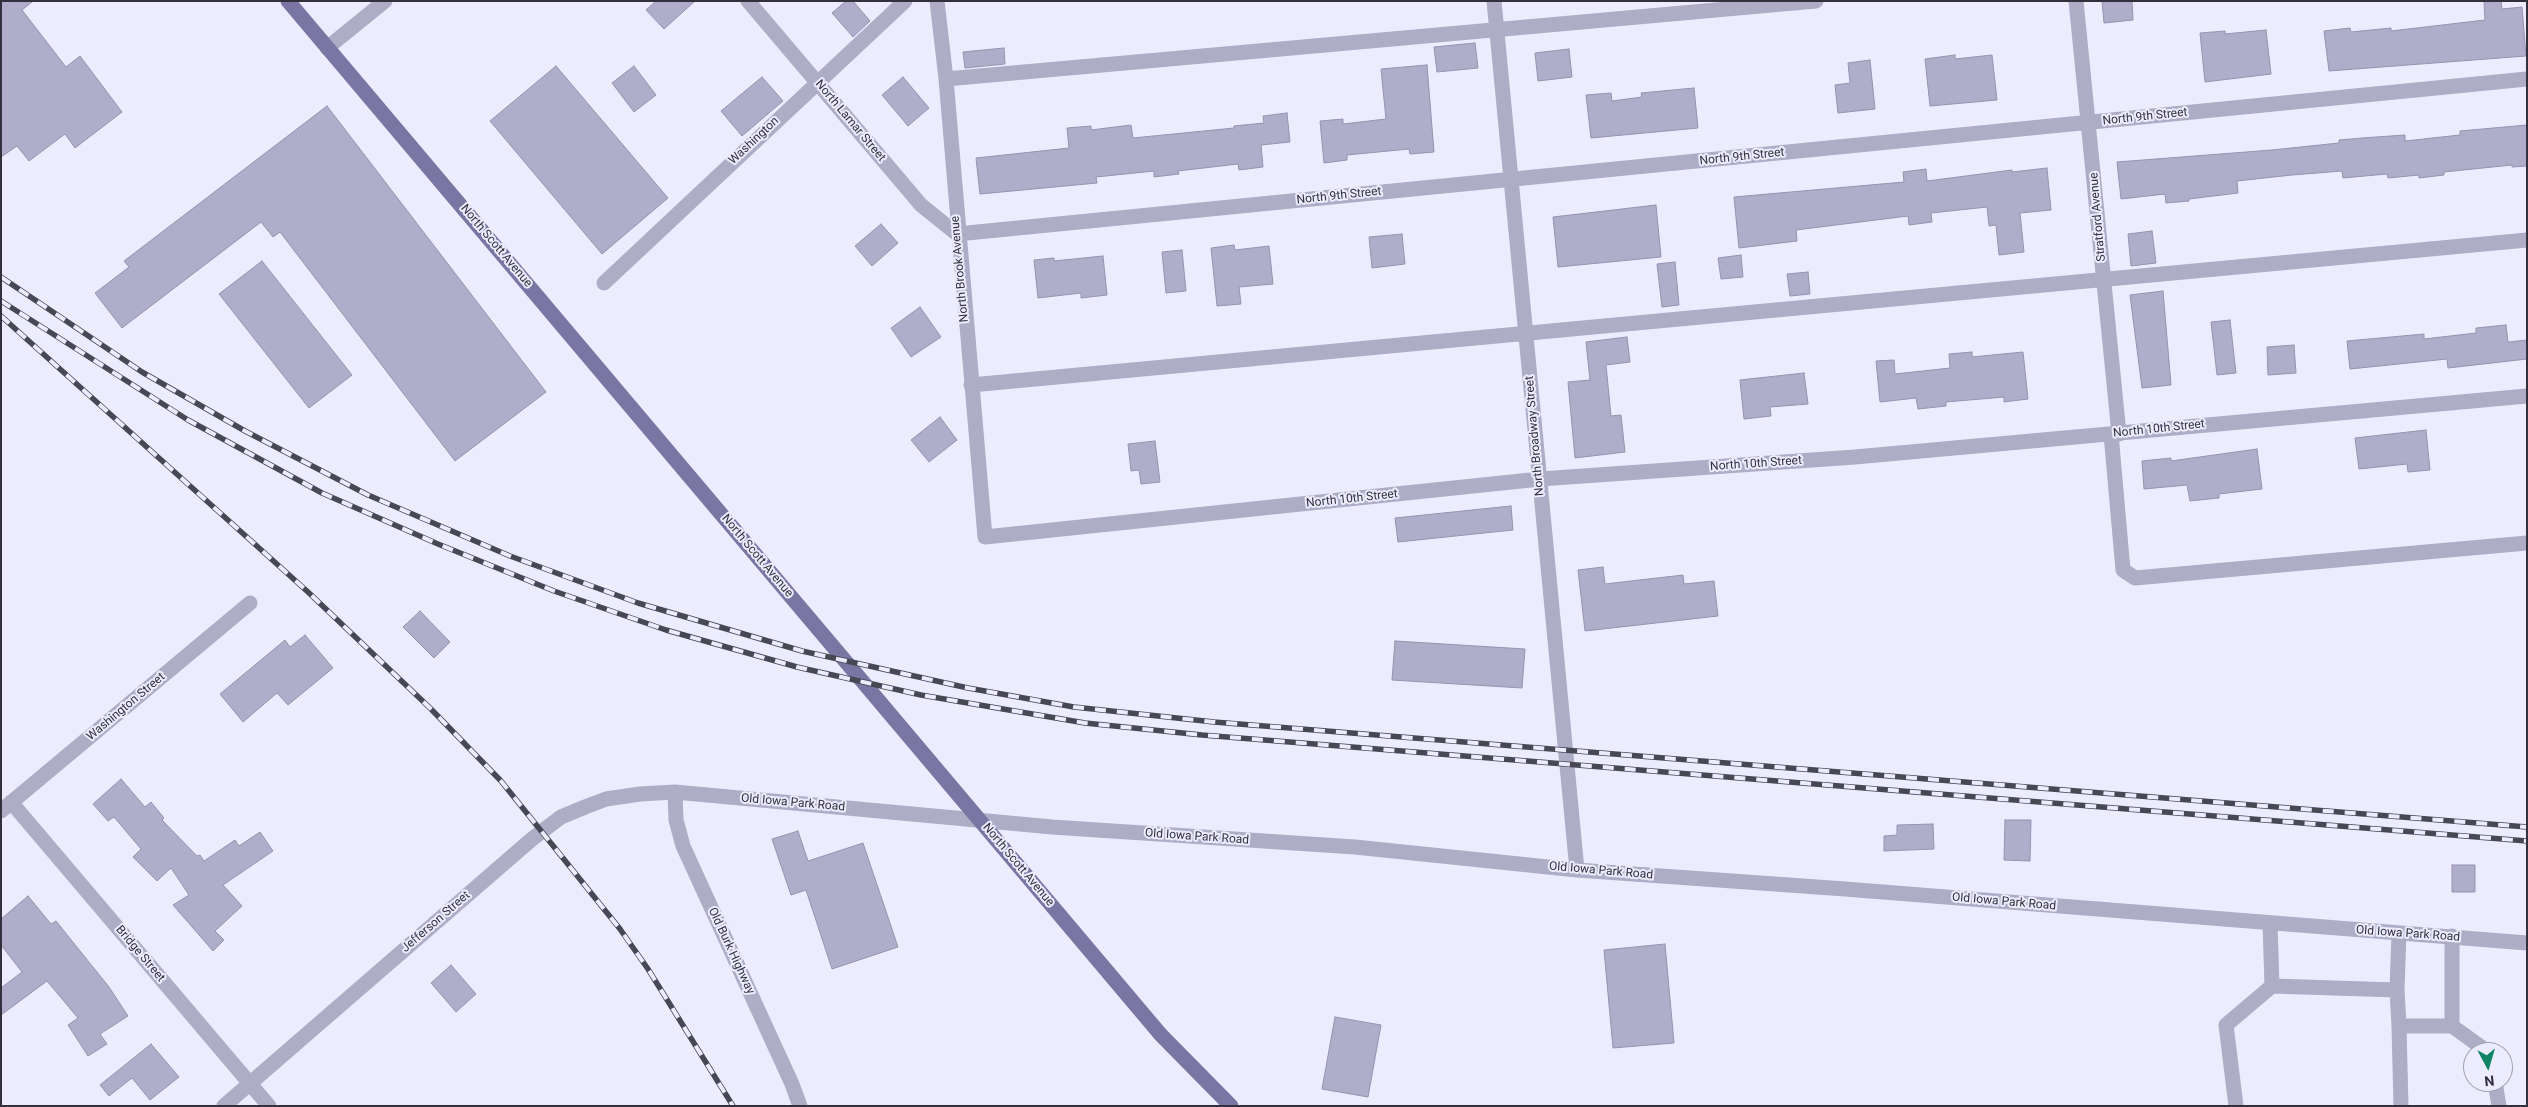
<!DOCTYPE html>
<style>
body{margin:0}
#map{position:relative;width:2528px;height:1107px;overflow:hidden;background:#edecff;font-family:Roboto,sans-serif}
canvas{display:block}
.frame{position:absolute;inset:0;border:2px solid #31303c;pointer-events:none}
.north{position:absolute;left:2463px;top:1042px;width:50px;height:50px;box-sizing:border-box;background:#edecff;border:1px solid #a2a1b1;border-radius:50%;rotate:174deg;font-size:14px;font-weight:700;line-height:20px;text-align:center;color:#31303c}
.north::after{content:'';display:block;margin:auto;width:18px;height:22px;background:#0f8565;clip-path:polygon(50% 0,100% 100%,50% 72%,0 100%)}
</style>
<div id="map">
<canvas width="2528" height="1107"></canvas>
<div class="frame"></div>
<div class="north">N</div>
</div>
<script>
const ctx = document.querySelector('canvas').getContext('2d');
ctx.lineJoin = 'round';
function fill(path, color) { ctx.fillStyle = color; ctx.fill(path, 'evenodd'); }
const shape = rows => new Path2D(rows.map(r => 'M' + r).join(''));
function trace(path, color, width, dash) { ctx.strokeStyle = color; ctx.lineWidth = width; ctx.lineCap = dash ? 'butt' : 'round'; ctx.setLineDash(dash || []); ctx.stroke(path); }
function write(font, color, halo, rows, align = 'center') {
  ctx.font = font + ' Roboto,sans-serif'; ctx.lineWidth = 4; ctx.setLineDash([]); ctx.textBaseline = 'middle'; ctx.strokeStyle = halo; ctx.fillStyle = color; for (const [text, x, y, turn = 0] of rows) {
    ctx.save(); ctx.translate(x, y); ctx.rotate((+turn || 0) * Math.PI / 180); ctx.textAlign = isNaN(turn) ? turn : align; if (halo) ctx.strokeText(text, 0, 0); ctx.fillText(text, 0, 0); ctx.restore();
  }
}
const building = shape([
 [1,1,33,1,22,10,66,67,80,56,122,112,75,148,65,134,29,161,17,146,1,157,1,1],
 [656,1,695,1,664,29,646,10,656,1],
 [846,1,853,1,870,21,853,37,832,13,846,1],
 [2102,1,2132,1,2133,20,2104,23,2102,1],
 [2484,1,2501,1,2502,9,2522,7,2526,56,2329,71,2324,31,2350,28,2351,32,2391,28,2391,31,2485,20,2484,1],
 [2266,30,2271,74,2205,82,2200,33,2225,31,2225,34,2266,30],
 [1475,43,1478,68,1437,72,1434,47,1475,43],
 [1004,48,1005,64,965,68,963,52,1004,48],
 [1569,49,1572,77,1538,81,1535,53,1569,49],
 [1955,55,1955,59,1992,55,1997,100,1930,106,1925,59,1955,55],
 [1870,60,1875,109,1838,113,1835,85,1850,83,1848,63,1870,60],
 [1427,65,1434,152,1410,154,1409,149,1347,155,1347,160,1324,163,1320,121,1343,119,1343,124,1386,119,1381,69,1427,65],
 [556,66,668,198,602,254,490,121,556,66],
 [634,66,656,95,634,112,612,83,634,66],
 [762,77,783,101,742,136,721,111,762,77],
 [903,77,929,108,908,126,882,95,903,77],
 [1694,88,1698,128,1591,138,1586,95,1611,93,1612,101,1642,97,1641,93,1694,88],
 [327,106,546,392,455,461,280,232,273,237,261,222,122,328,95,293,129,267,124,261,327,106],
 [1287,113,1290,142,1261,145,1263,167,1239,170,1238,164,1178,171,1179,174,1154,177,1154,171,1096,177,1097,183,980,194,976,158,1069,148,1067,128,1091,126,1091,130,1131,125,1133,138,1234,128,1234,126,1264,123,1263,116,1287,113],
 [2527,125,2527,166,2512,167,2512,165,2444,172,2444,175,2419,178,2419,175,2388,178,2387,174,2343,178,2342,171,2292,175,2237,181,2238,193,2189,199,2189,201,2166,203,2165,194,2121,199,2117,162,2272,150,2339,143,2339,140,2362,138,2405,135,2405,141,2460,135,2460,131,2527,125],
 [2047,168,2051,210,2020,213,2024,252,1999,255,1996,225,1989,226,1987,207,1931,213,1932,222,1909,225,1908,216,1796,230,1797,241,1739,248,1734,197,1904,182,1903,172,1926,169,1927,181,2012,170,2012,172,2047,168],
 [1656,205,1661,257,1558,267,1553,217,1656,205],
 [881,224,898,243,872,266,855,246,881,224],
 [2152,231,2156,263,2131,266,2128,234,2152,231],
 [1402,234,1405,264,1372,268,1369,237,1402,234],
 [1234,245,1235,250,1269,246,1273,284,1239,287,1241,304,1217,306,1211,248,1234,245],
 [1182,250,1186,291,1166,293,1162,252,1182,250],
 [1741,255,1743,277,1721,279,1718,258,1741,255],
 [1103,256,1107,295,1081,298,1081,293,1038,298,1034,260,1054,258,1054,261,1103,256],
 [262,261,352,375,309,408,219,294,262,261],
 [1675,262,1679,305,1662,307,1657,264,1675,262],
 [1808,272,1810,294,1790,296,1787,274,1808,272],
 [2163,291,2171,385,2142,388,2130,295,2163,291],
 [920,307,941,337,911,357,891,328,920,307],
 [2230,320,2236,373,2217,375,2211,322,2230,320],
 [2506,325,2508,342,2527,340,2527,359,2448,368,2447,359,2350,369,2347,341,2424,334,2424,339,2476,333,2476,328,2506,325],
 [1627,337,1630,362,1606,365,1611,416,1621,415,1625,452,1575,458,1568,382,1590,380,1586,342,1627,337],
 [2294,345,2296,373,2268,375,2267,347,2294,345],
 [1972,352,1972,357,2023,352,2028,399,2004,402,2004,397,1946,402,1946,406,1918,409,1916,398,1880,402,1876,361,1894,360,1895,374,1950,368,1949,354,1972,352],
 [1804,373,1808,404,1770,407,1771,416,1744,419,1740,380,1804,373],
 [940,417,957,440,929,462,911,440,940,417],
 [2426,430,2430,470,2408,472,2407,464,2359,469,2355,438,2426,430],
 [1155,441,1160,482,1141,484,1139,470,1131,471,1128,444,1155,441],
 [2257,449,2262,489,2219,494,2219,498,2190,501,2187,485,2144,489,2142,461,2171,458,2171,461,2257,449],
 [1511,506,1513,530,1398,542,1395,518,1511,506],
 [1603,567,1605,584,1683,575,1684,584,1714,581,1718,616,1585,631,1578,570,1603,567],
 [420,611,450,642,434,658,403,627,420,611],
 [305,635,333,668,288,705,277,693,243,722,220,694,285,640,290,647,305,635],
 [1395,641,1525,649,1522,688,1392,680,1395,641],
 [121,779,145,807,151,802,164,818,162,820,197,856,200,855,204,861,235,840,239,846,260,832,273,851,223,885,242,906,215,931,224,940,213,951,173,905,189,895,171,868,157,881,133,857,141,849,114,817,108,821,93,804,121,779],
 [2005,820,2031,820,2030,861,2004,860,2005,820],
 [1933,824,1934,849,1884,851,1884,836,1897,835,1897,825,1933,824],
 [798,831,808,861,863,843,898,947,832,969,806,890,791,895,772,839,798,831],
 [2452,865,2475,865,2475,892,2452,892,2452,865],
 [28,896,51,924,56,921,109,987,128,1016,100,1034,107,1044,88,1056,68,1025,78,1018,47,981,1,1015,1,988,22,972,1,945,1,919,28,896],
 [1665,944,1674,1043,1613,1048,1604,950,1665,944],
 [451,965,476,994,456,1012,431,983,451,965],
 [1335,1017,1381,1025,1368,1097,1322,1089,1335,1017],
 [151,1044,179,1077,150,1100,132,1078,109,1096,100,1085,151,1044]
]);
const minor = shape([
 [748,1,921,205,957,234,2527,79],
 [937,1,946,79,985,537,1540,479,1855,457,2527,396],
 [1494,1,1577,870],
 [2076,1,2119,434],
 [327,48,385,1],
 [946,79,1816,1],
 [604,283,905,1],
 [971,385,2527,240],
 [2111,434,2123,570,2135,578,2527,543],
 [675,792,676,820,683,846,792,1084,800,1106],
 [11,802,269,1106],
 [1,811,250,603],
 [2270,923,2272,986,2397,990,2399,1026,2452,1026],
 [2452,936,2452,1026,2488,1052],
 [2397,990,2399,933],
 [2399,1026,2401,1106],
 [2495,1082,2499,1106],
 [224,1106,532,839,561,817,585,807,606,799,640,794,675,792,1052,827,1355,847,1577,870,1845,889,2527,943],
 [2236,1106,2226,1025,2272,986]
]);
const major = shape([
 [288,1,1161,1035,1231,1106]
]);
const rail = shape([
 [1,277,142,372,245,431,368,495,510,556,638,603,802,651,968,688,1074,707,1214,722,2527,827],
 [1,301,188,420,322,493,438,544,554,591,666,630,797,667,921,695,1085,723,1202,735,2527,841],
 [1,316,308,592,430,708,501,781,620,929,648,969,733,1106]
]);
const streetNames = [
 ["North 9th Street",2145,117,-6],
 ["North Lamar Street",850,121,50],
 ["Washington",754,141,-43],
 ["North 9th Street",1742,157,-6],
 ["North 9th Street",1339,196,-6],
 ["Stratford Avenue",2098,217,-95],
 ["North Scott Avenue",496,246,50],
 ["North Brook Avenue",960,269,-95],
 ["North 10th Street",2159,429,-6],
 ["North Broadway Street",1535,436,-95],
 ["North 10th Street",1756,464,-4],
 ["North 10th Street",1352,499,-6],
 ["North Scott Avenue",757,556,50],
 ["Washington Street",126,707,-40],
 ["Old Iowa Park Road",793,803,5],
 ["Old Iowa Park Road",1197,837,4],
 ["North Scott Avenue",1018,865,50],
 ["Old Iowa Park Road",1601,871,5],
 ["Old Iowa Park Road",2004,902,5],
 ["Jefferson Street",436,922,-41],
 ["Old Iowa Park Road",2408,934,4],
 ["Old Burk Highway",731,951,65],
 ["Bridge Street",140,954,50]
];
fill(building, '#b0adcb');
trace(building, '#9592af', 1);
trace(minor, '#afacc6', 15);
trace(major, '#7a75a2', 15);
trace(rail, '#484754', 5.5);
trace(rail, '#edecff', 4, [11]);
write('12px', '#31303c', '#edecff', streetNames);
</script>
